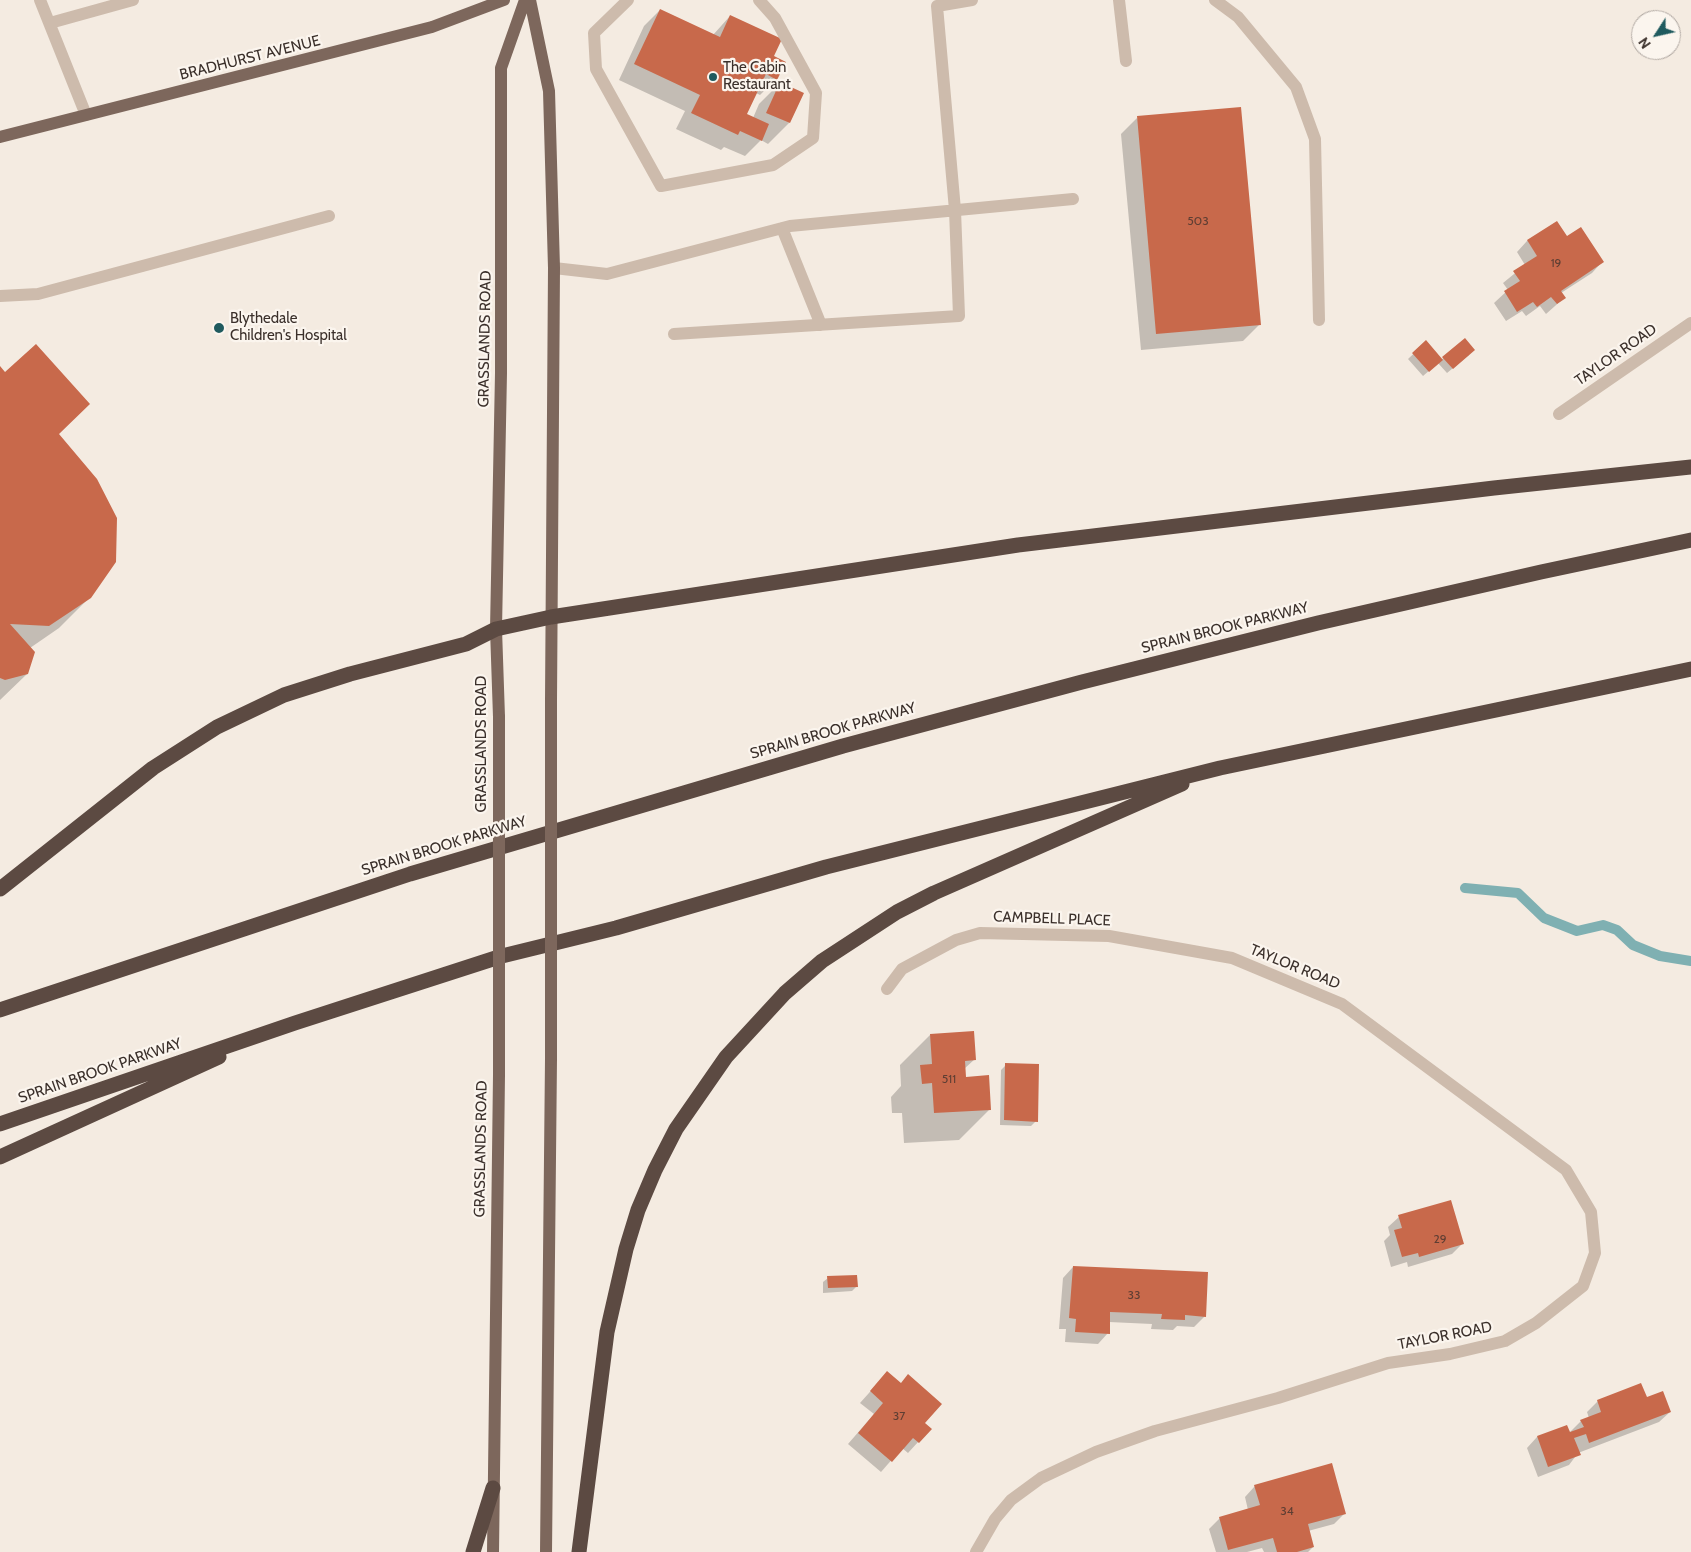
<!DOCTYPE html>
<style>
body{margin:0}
#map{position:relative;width:1691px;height:1552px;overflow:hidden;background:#f4ebe1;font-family:Cabin,sans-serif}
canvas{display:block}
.north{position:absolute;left:1631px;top:10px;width:50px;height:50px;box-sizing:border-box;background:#fbf5ee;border:1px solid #aea6a0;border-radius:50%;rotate:235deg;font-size:14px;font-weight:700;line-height:20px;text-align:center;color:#3b302b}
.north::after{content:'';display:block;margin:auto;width:18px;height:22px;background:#1f5a5e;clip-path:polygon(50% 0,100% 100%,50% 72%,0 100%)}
</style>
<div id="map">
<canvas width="1691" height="1552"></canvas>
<div class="north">N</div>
</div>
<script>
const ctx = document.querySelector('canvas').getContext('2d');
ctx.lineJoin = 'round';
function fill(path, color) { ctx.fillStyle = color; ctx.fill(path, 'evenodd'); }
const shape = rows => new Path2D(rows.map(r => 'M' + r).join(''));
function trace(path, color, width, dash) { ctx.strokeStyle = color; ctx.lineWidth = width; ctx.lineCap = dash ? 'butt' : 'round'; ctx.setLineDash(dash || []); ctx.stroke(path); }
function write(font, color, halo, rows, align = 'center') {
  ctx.font = font + ' Cabin,sans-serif'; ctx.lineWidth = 4.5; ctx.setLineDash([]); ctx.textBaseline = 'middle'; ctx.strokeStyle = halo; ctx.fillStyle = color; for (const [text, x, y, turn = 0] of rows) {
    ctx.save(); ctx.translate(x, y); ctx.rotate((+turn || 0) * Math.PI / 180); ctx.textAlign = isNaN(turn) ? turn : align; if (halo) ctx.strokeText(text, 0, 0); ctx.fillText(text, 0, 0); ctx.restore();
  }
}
const shadow = shape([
 [660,10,713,35,730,16,772,57,776,79,760,95,756,93,745,114,753,118,759,104,780,83,789,123,768,144,761,140,745,156,724,147,721,150,676,129,685,111,619,80,644,26],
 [1137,118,1259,325,1243,341,1141,350,1121,134],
 [1556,222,1566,237,1602,262,1592,273,1561,293,1564,298,1546,314,1540,306,1526,316,1522,311,1506,321,1494,303,1508,290,1503,283,1525,265,1517,252,1527,241],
 [1465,339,1469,355,1447,373,1438,363,1423,376,1408,359,1426,342,1441,360],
 [0,368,58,434,90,597,59,628,30,648,27,674,0,700],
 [930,1035,975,1059,964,1069,965,1078,990,1109,959,1140,904,1143,902,1113,892,1113,891,1097,901,1086,900,1065],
 [1006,1065,1036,1121,1031,1126,1000,1125,1001,1070],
 [1399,1217,1463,1243,1452,1254,1408,1267,1407,1262,1391,1267,1384,1241,1390,1235,1388,1227],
 [1073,1267,1205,1316,1194,1327,1177,1326,1173,1330,1151,1329,1152,1324,1109,1322,1108,1333,1098,1344,1065,1342,1066,1329,1059,1329,1063,1278],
 [828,1278,857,1286,852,1291,823,1293,823,1282],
 [877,1384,900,1384,923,1423,930,1429,908,1453,902,1448,881,1472,848,1444,874,1414,860,1403],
 [1646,1398,1670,1412,1659,1422,1578,1453,1569,1465,1538,1477,1527,1448,1537,1437,1569,1433,1581,1421,1589,1418,1587,1412,1598,1401],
 [1255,1486,1345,1513,1334,1524,1308,1531,1313,1547,1308,1552,1264,1552,1262,1548,1247,1552,1216,1552,1209,1529,1220,1518,1248,1510,1245,1497]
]);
const stream = shape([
 [1465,888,1518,893,1544,918,1577,931,1603,925,1617,930,1633,945,1660,956,1691,961]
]);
const building = shape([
 [660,9,720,37,730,15,782,39,774,56,786,62,777,80,766,74,747,114,769,124,762,141,740,131,738,135,691,113,700,95,634,64],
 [780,82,804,93,790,123,766,113],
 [1241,107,1261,325,1156,334,1137,116],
 [1557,221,1567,236,1581,227,1604,262,1561,291,1566,298,1557,304,1551,297,1537,307,1533,302,1517,312,1504,291,1520,281,1513,271,1537,256,1527,240],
 [1465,338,1475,350,1453,369,1442,357],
 [1426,340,1443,360,1429,372,1412,353],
 [36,344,90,404,59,434,97,479,117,518,116,562,91,598,49,626,10,624,35,652,28,674,5,680,0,678,0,366,5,372],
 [974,1031,976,1060,965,1061,966,1077,989,1075,991,1110,934,1113,932,1083,922,1084,920,1065,932,1064,930,1034],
 [1005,1063,1039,1064,1038,1122,1004,1120],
 [1451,1200,1464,1244,1419,1257,1418,1253,1402,1257,1394,1230,1402,1228,1398,1215],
 [1073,1266,1208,1272,1206,1317,1185,1315,1185,1320,1161,1319,1162,1314,1110,1312,1110,1334,1075,1332,1076,1319,1069,1318],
 [857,1275,858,1287,828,1288,827,1276],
 [887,1371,901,1383,908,1374,942,1404,925,1423,932,1429,919,1443,913,1438,892,1462,858,1433,883,1403,870,1391],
 [1641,1383,1647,1397,1663,1391,1671,1412,1589,1443,1586,1434,1574,1438,1581,1455,1548,1467,1537,1436,1567,1425,1570,1432,1584,1427,1580,1420,1601,1412,1597,1400],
 [1332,1463,1346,1514,1308,1524,1314,1547,1297,1552,1277,1552,1273,1538,1228,1550,1219,1517,1260,1505,1254,1485]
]);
const minor = shape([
 [40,0,86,115],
 [628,0,594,33,596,69,661,186,773,165,813,138,816,93,775,18,759,0],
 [1119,0,1126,61],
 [1215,0,1238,17,1296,87,1315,139,1319,320],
 [50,23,133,0],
 [782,228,821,325],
 [554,268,607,274,790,226,1073,199],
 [0,296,38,294,329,216],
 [674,334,959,316,955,210,937,6,972,0],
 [1559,414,1691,323],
 [887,989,902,969,956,940,980,933,1109,936,1232,958,1342,1004,1566,1170,1591,1212,1595,1253,1583,1286,1536,1323,1505,1341,1450,1354,1388,1363,1278,1398,1155,1431,1096,1452,1041,1478,1011,1500,995,1519,976,1552]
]);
const major = shape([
 [530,0,549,91,554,268,551,700],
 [0,137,432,27,504,0],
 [499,717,496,629,501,373,501,68,525,0],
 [493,1552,499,1075],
 [546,1552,551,1059]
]);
const highway = shape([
 [0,889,153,768,217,727,284,695,350,674,466,644,496,629,551,617,1018,545,1494,488,1691,467],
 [0,1010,410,874,843,746,1082,682,1318,623,1541,572,1691,540],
 [0,1124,295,1023,502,956,616,928,826,867,1220,768,1691,669],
 [0,1157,219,1057],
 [473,1552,493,1488],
 [579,1552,607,1332,626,1249,638,1210,655,1170,676,1129,726,1057,785,993,822,961,897,912,934,893,1182,784]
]);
const majorBridge = shape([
 [551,700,551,1059],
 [499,717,499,1075]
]);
const markers = [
 [713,77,5,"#1f5a5e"],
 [219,328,6,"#1f5a5e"]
];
const numberNames = [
 ["503",1198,221],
 ["19",1556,263],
 ["511",949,1079],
 ["29",1440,1239],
 ["33",1134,1295],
 ["37",899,1416],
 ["34",1287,1511]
];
const streetNames = [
 ["BRADHURST AVENUE",250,58,-14],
 ["GRASSLANDS ROAD",485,339,-89],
 ["TAYLOR ROAD",1616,355,-35],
 ["SPRAIN BROOK PARKWAY",1225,628,-14],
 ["SPRAIN BROOK PARKWAY",833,731,-16],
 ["GRASSLANDS ROAD",482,744,-90],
 ["SPRAIN BROOK PARKWAY",444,846,-17],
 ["CAMPBELL PLACE",1052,919,2],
 ["TAYLOR ROAD",1295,967,22],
 ["SPRAIN BROOK PARKWAY",100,1071,-19],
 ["GRASSLANDS ROAD",481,1149,-89],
 ["TAYLOR ROAD",1445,1336,-11]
];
const poiNames = [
 ["The Cabin",723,68],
 ["Restaurant",723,85],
 ["Blythedale",230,319],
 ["Children's Hospital",230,336]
];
fill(shadow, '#0003');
trace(stream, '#7fb0b2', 10);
fill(building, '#c8694b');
trace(minor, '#cdbbac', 12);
trace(major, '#7d675c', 12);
trace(highway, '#5c4a42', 15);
trace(majorBridge, '#7d675c', 12);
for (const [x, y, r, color] of markers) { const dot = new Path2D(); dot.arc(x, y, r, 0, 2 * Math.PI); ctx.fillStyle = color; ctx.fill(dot); trace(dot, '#fbf5ee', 2); }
write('12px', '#5e3e33', null, numberNames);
write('15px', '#3b302b', '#fbf5ee', streetNames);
write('15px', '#3b302b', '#fbf5ee', poiNames, 'left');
</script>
